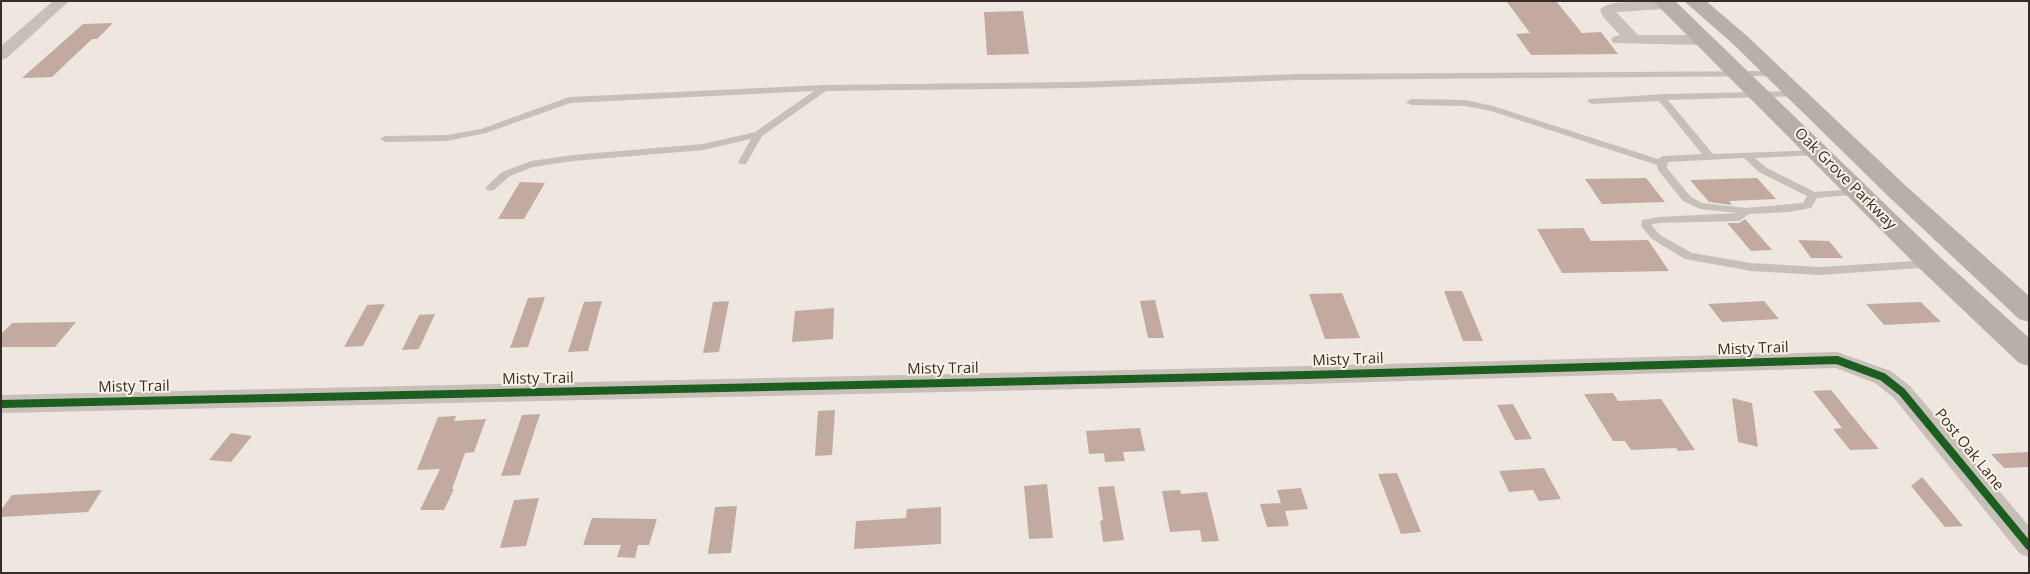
<!DOCTYPE html>
<style>
body{margin:0}
#map{position:relative;width:2030px;height:574px;overflow:hidden;background:#ede7e0;font-family:"Open Sans",sans-serif}
canvas{display:block}
.frame{position:absolute;inset:0;border:2px solid #372c27;pointer-events:none}
</style>
<div id="map">
<canvas width="2030" height="574"></canvas>
<div class="frame"></div>
</div>
<script>
const ctx = document.querySelector('canvas').getContext('2d');
ctx.lineJoin = 'round';
function fill(path, color) { ctx.fillStyle = color; ctx.fill(path, 'evenodd'); }
const shape = rows => new Path2D(rows.map(r => 'M' + r).join(''));
function trace(path, color, width, dash) { ctx.strokeStyle = color; ctx.lineWidth = width; ctx.lineCap = dash ? 'butt' : 'round'; ctx.setLineDash(dash || []); ctx.stroke(path); }
function write(font, color, halo, rows, align = 'center') {
  ctx.font = font + ' "Open Sans",sans-serif'; ctx.lineWidth = 4; ctx.setLineDash([]); ctx.textBaseline = 'middle'; ctx.strokeStyle = halo; ctx.fillStyle = color; for (const [text, x, y, turn = 0] of rows) {
    ctx.save(); ctx.translate(x, y); ctx.rotate((+turn || 0) * Math.PI / 180); ctx.textAlign = isNaN(turn) ? turn : align; if (halo) ctx.strokeText(text, 0, 0); ctx.fillText(text, 0, 0); ctx.restore();
  }
}
const building = shape([
 [1556,1,1582,33,1601,32,1618,54,1531,55,1516,34,1530,33,1507,2],
 [1023,11,1029,54,987,55,984,12],
 [113,23,97,39,92,39,52,77,22,78,83,24],
 [1646,178,1665,202,1602,204,1585,179],
 [1757,178,1776,199,1729,201,1732,205,1709,202,1690,180],
 [520,182,545,183,524,219,498,219],
 [1745,219,1772,250,1751,251,1727,223,1739,223],
 [1583,228,1591,241,1648,240,1669,271,1562,273,1537,229],
 [1798,240,1829,241,1843,258,1811,258],
 [1444,291,1462,291,1483,341,1463,341],
 [1342,293,1360,338,1325,339,1309,294],
 [545,297,528,347,510,348,528,298],
 [1155,300,1164,338,1148,338,1140,301],
 [602,301,588,351,568,352,584,302],
 [729,301,719,352,703,353,713,302],
 [1764,301,1779,319,1722,322,1708,304],
 [1921,302,1941,322,1884,325,1866,304],
 [385,304,363,346,344,347,367,305],
 [834,308,833,339,792,342,795,311],
 [435,314,419,349,402,350,419,315],
 [76,322,55,347,1,347,1,334,12,323],
 [1831,390,1879,449,1850,450,1833,429,1842,428,1813,391],
 [1613,393,1618,401,1661,399,1695,450,1678,451,1676,448,1631,450,1625,441,1613,441,1584,394],
 [1732,398,1752,403,1758,447,1738,442],
 [1513,404,1532,439,1515,440,1497,405],
 [835,410,832,455,815,456,818,411],
 [540,414,520,475,501,476,522,415],
 [456,416,454,421,486,419,474,452,465,453,452,489,454,489,444,510,420,510,440,469,417,470,438,417],
 [1140,428,1145,451,1123,452,1125,461,1105,462,1104,453,1089,454,1086,431],
 [231,433,252,436,231,462,209,460],
 [2029,452,2029,467,2004,468,1991,454],
 [1544,468,1561,499,1539,501,1533,490,1509,492,1499,471],
 [1397,473,1421,532,1401,534,1378,474],
 [1922,477,1963,526,1945,527,1911,486],
 [1047,484,1053,538,1029,539,1024,486],
 [1114,486,1124,540,1103,542,1100,521,1103,520,1098,487],
 [1301,488,1308,509,1285,511,1289,526,1267,527,1260,504,1281,503,1277,490],
 [102,490,88,512,1,517,1,510,12,495],
 [1180,490,1181,494,1207,492,1219,541,1202,542,1200,530,1170,532,1162,491],
 [539,498,526,546,500,548,514,500],
 [737,506,731,553,708,554,715,507],
 [941,507,941,544,854,549,856,521,906,518,907,509],
 [592,518,657,519,649,545,638,545,635,558,617,557,621,545,583,545]
]);
const service = shape([
 [1776,71,1780,74,1779,76,1298,80,1077,88,826,91,762,136,746,164,740,164,738,162,751,139,703,150,573,161,533,167,510,176,494,190,490,191,485,188,502,172,531,161,573,155,703,144,755,132,814,91,570,103,486,133,447,141,385,142,380,139,385,136,447,135,481,129,569,97,824,85,1077,82,1298,74,1776,71],
 [1798,91,1801,92,1801,96,1668,100,1713,154,1821,150,1823,152,1821,154,1818,155,1755,158,1767,168,1815,192,1858,189,1863,192,1862,194,1817,198,1811,208,1789,212,1749,214,1739,221,1658,223,1651,225,1660,235,1692,253,1751,263,1820,267,1931,260,1935,261,1936,264,1935,267,1820,275,1751,271,1685,259,1652,239,1641,226,1642,220,1658,217,1738,213,1700,209,1683,201,1658,170,1657,165,1491,111,1465,106,1411,105,1406,102,1411,99,1465,100,1493,106,1658,159,1663,156,1702,154,1659,101,1592,104,1587,101,1589,99,1665,94,1798,91],
 [1744,158,1759,172,1807,196,1803,203,1746,208,1702,203,1691,197,1667,168,1668,162,1744,158]
]);
const minor = shape([
 [53,1,69,1,7,58,1,60,1,46,53,1],
 [1641,1,1672,1,1674,4,1671,7,1666,9,1616,12,1638,35,1704,35,1710,37,1712,40,1710,43,1704,45,1613,43,1611,40,1613,37,1620,35,1603,17,1600,10,1603,7,1613,3,1641,1],
 [1837,352,1891,371,1910,386,2029,526,2029,557,2020,554,1894,398,1875,383,1836,368,1307,384,1,413,1,395,1307,366,1837,352]
]);
const secondary = shape([
 [1653,1,1675,1,1941,258,2029,338,2029,366,2019,363,1921,270,1653,1],
 [1684,1,1706,1,1747,36,1906,186,2029,296,2029,322,2019,319,1888,196,1733,44,1684,1]
]);
const cycleway = shape([
 [1,404,1307,375,1837,360,1883,377,1902,392,2029,546]
]);
const streetNames = [
 ["Oak Grove Parkway",1845,179,45],
 ["Misty Trail",1753,349,-2],
 ["Misty Trail",1348,360,-2],
 ["Misty Trail",943,369,-1],
 ["Misty Trail",538,379,-1],
 ["Misty Trail",134,387,-1],
 ["Post Oak Lane",1969,450,51]
];
fill(building, '#c2aaa1');
fill(service, '#c7c0b9');
fill(minor, '#c7c0b9');
fill(secondary, '#b7b0aa');
trace(cycleway, '#1b5e20', 8);
write('15px', '#372c27', '#faf2e7', streetNames);
</script>
